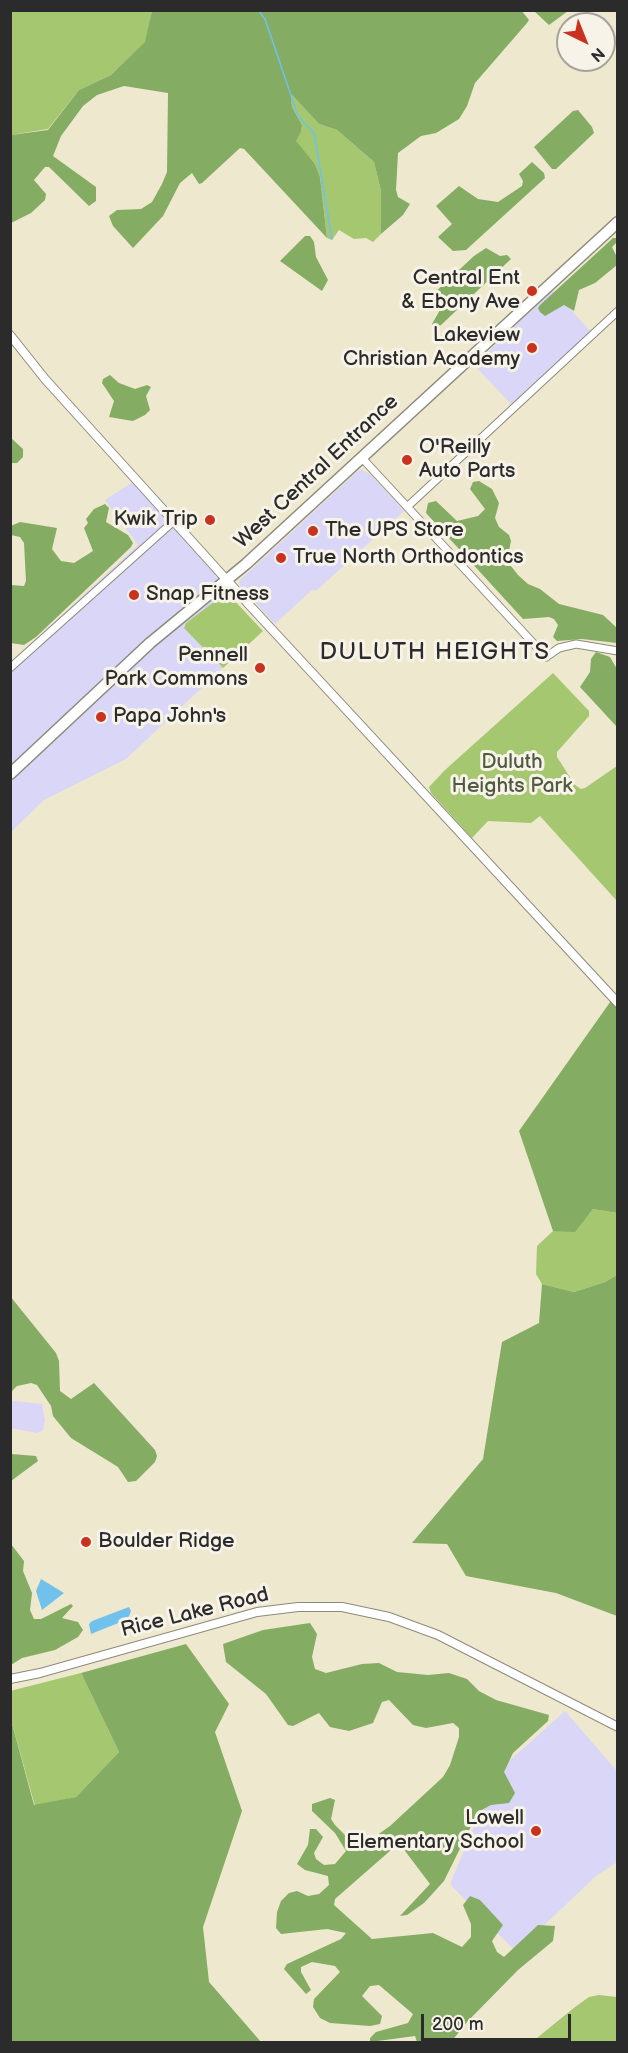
<!DOCTYPE html>
<style>
body{margin:0}
#map{position:relative;width:628px;height:2053px;overflow:hidden;background:#eee8ce;font-family:"Balsamiq Sans",sans-serif}
canvas{display:block}
.frame{position:absolute;inset:0;border:12px solid #2b2b2b;pointer-events:none}
.north{position:absolute;left:556px;top:12px;width:60px;height:60px;box-sizing:border-box;background:#f7f3e8;border:2px solid #a5a39c;border-radius:50%;rotate:137deg;font-size:16px;font-weight:700;line-height:24px;text-align:center;color:#2b2b2b}
.north::after{content:'';display:block;margin:auto;width:21px;height:27px;background:#c8321e;clip-path:polygon(50% 0,100% 100%,50% 72%,0 100%)}
.scale{position:absolute;left:421px;top:2014px;width:150px;height:27px;box-sizing:border-box;border:3px solid #2b2b2b;border-top:0;padding-left:8px;font-size:18px;line-height:21px;white-space:nowrap;color:#2b2b2b;-webkit-text-stroke:4px #f7f3e8;paint-order:stroke}
</style>
<div id="map">
<canvas width="628" height="2053"></canvas>
<div class="frame"></div>
<div class="north">N</div>
<div class="scale">200 m</div>
</div>
<script>
const ctx = document.querySelector('canvas').getContext('2d');
ctx.lineJoin = 'round';
function fill(path, color) { ctx.fillStyle = color; ctx.fill(path, 'evenodd'); }
const shape = rows => new Path2D(rows.map(r => 'M' + r).join(''));
function trace(path, color, width, dash) { ctx.strokeStyle = color; ctx.lineWidth = width; ctx.lineCap = dash ? 'butt' : 'round'; ctx.setLineDash(dash || []); ctx.stroke(path); }
function write(font, color, halo, rows, align = 'center') {
  ctx.font = font + ' "Balsamiq Sans",sans-serif'; ctx.lineWidth = 6; ctx.setLineDash([]); ctx.textBaseline = 'middle'; ctx.strokeStyle = halo; ctx.fillStyle = color; for (const [text, x, y, turn = 0] of rows) {
    ctx.save(); ctx.translate(x, y); ctx.rotate((+turn || 0) * Math.PI / 180); ctx.textAlign = isNaN(turn) ? turn : align; if (halo) ctx.strokeText(text, 0, 0); ctx.fillText(text, 0, 0); ctx.restore();
  }
}
const built = shape([
 [553,290,591,332,512,405,474,365],
 [360,469,370,474,404,511,317,590,312,590,275,624,240,586,239,581],
 [133,482,231,591,186,623,185,628,223,668,126,759,44,800,11,832,11,662,138,545,105,500],
 [14,1401,42,1404,45,1420,43,1430,37,1433,11,1428,11,1403],
 [565,1711,617,1771,617,1862,596,1876,516,1952,450,1884,497,1772]
]);
const green = shape([
 [10,11,152,11,146,42,111,75,79,90,48,129,11,135],
 [291,94,319,124,337,130,374,162,381,191,382,226,381,234,373,242,366,238,354,239,339,230,332,240,327,238,320,177,315,164,295,141,301,132,302,125,292,107],
 [223,595,231,597,263,631,223,668,184,628,186,623],
 [553,673,589,711,589,716,557,752,557,757,575,785,581,789,585,788,617,766,617,901,540,816,531,823,488,821,472,838,431,793,429,787,445,770],
 [593,1209,617,1213,617,1275,605,1282,574,1292,542,1284,536,1274,537,1246,553,1231,575,1231],
 [81,1673,119,1752,76,1797,35,1806,11,1720,10,1691],
 [599,1995,617,1997,617,2040,615,2042,532,2042,575,2007,589,1997]
]);
const forest = shape([
 [521,10,529,20,527,23,475,83,467,106,459,119,436,133,421,136,398,153,396,190,398,197,410,204,403,215,381,234,381,191,374,162,337,130,319,124,291,94,292,107,302,125,301,132,296,141,315,164,320,177,327,238,244,149,240,148,202,183,199,184,192,173,180,183,163,216,133,248,113,226,109,216,117,210,141,209,152,202,162,184,167,172,168,93,124,86,97,95,83,106,61,136,53,156,96,187,96,201,89,206,49,167,45,167,34,180,46,194,45,200,31,213,11,223,11,135,48,130,79,90,111,75,145,42,152,11],
 [534,11,568,11,549,25],
 [578,110,592,127,594,133,556,169,552,169,534,147,573,111],
 [532,162,544,173,545,178,466,250,453,251,438,237,452,224,436,206,459,186,478,199,498,202,522,186,523,181,519,174],
 [305,236,310,236,314,242,316,257,328,280,322,291,280,261],
 [613,238,617,238,617,242,612,247,617,257,617,265,595,283,579,290,574,311,564,305,545,316,540,312,538,308,540,305],
 [486,248,500,256,507,255,511,259,441,325,434,328,432,324,440,310,430,302,430,297,474,256],
 [110,375,119,383,135,389,147,385,151,387,146,396,150,410,145,415,133,421,109,417,114,401,102,383,103,379],
 [11,438,23,449,23,457,17,463,11,463],
 [479,481,492,489,499,503,495,518,499,527,509,535,511,541,507,561,518,575,528,584,540,589,559,604,603,615,617,628,617,643,582,639,557,641,553,637,558,625,554,619,549,617,523,619,426,513,428,503,436,501,457,521,478,516,485,509,470,489,473,482],
 [105,504,109,508,106,522,128,535,133,543,131,547,36,637,24,645,11,643,11,585,24,586,26,581,24,543,20,537,11,535,11,526,20,522,57,528,52,549,61,561,74,563,93,551,84,528,88,523,86,519,94,509],
 [596,652,610,657,617,669,617,727,580,687,590,672,591,659],
 [613,998,618,1003,617,1213,593,1209,575,1232,553,1231,519,1131],
 [617,1275,617,1616,556,1593,466,1576,447,1544,412,1543,483,1459,502,1342,539,1323,542,1284,574,1292,605,1282],
 [10,1296,56,1353,59,1361,60,1391,71,1399,94,1383,155,1450,157,1456,155,1462,136,1481,128,1482,118,1467,71,1438,53,1416,51,1406,37,1385,31,1383,17,1386,11,1392],
 [11,1454,36,1456,38,1461,11,1481],
 [11,1544,24,1561,23,1571,32,1593,30,1610,34,1619,41,1619,71,1604,73,1606,62,1618,78,1622,83,1630,78,1637,55,1650,22,1658,11,1665],
 [310,1623,317,1634,312,1657,315,1669,326,1673,362,1664,379,1663,397,1672,428,1675,449,1673,467,1679,479,1691,496,1700,549,1715,548,1721,513,1753,504,1772,515,1793,509,1803,491,1805,478,1812,444,1881,424,1903,407,1915,400,1916,430,1884,399,1843,335,1899,334,1905,372,1939,433,1933,462,1947,471,1937,471,1924,463,1905,470,1896,480,1900,503,1925,492,1941,497,1952,504,1957,538,1925,555,1926,553,1941,518,1970,467,2022,451,2042,417,2042,415,2036,370,2042,370,2038,376,2032,408,2023,413,2014,379,1985,370,1986,362,1996,382,2016,380,2024,370,2026,330,2023,320,2018,313,2007,314,1999,340,1972,335,1966,312,1962,301,1967,301,1972,311,1990,306,1994,284,1969,287,1964,341,1939,346,1933,327,1929,281,1934,276,1928,277,1912,281,1901,289,1893,297,1891,308,1896,319,1894,329,1885,328,1876,305,1870,297,1864,308,1845,310,1829,316,1829,323,1837,314,1853,316,1859,324,1865,335,1864,346,1851,335,1833,312,1811,312,1804,330,1798,335,1800,331,1819,335,1825,350,1840,358,1845,366,1843,390,1826,443,1777,450,1765,459,1737,459,1728,453,1723,426,1728,413,1725,389,1700,382,1702,373,1723,349,1731,330,1727,319,1713,293,1726,288,1725,266,1694,226,1662,223,1644,263,1630],
 [186,1644,229,1704,215,1732,242,1811,203,1927,209,1982,261,2042,11,2042,11,1720,34,1805,76,1797,119,1752,81,1673]
]);
const water = shape([
 [41,1579,64,1593,42,1610,36,1591],
 [129,1607,131,1611,128,1619,91,1634,89,1624,92,1621]
]);
const stream = shape([
 [258,10,265,19,298,116,314,133,332,239]
]);
const minor = shape([
 [362,458,546,657,559,648,576,644,618,651],
 [407,507,618,311],
 [10,668,174,521]
]);
const major = shape([
 [10,335,45,379,253,609,618,1003],
 [10,1679,40,1673,257,1612,298,1607,342,1607,389,1617,438,1635,618,1727]
]);
const highway = shape([
 [10,774,150,643,246,564,618,222]
]);
const markers = [
 [532,291,6,"#c8321e"],
 [532,348,6,"#c8321e"],
 [407,460,6,"#c8321e"],
 [210,520,6,"#c8321e"],
 [313,531,6,"#c8321e"],
 [281,558,6,"#c8321e"],
 [134,595,6,"#c8321e"],
 [260,668,6,"#c8321e"],
 [101,717,6,"#c8321e"],
 [86,1542,6,"#c8321e"],
 [536,1831,6,"#c8321e"]
];
const poiNames = [
 ["Central Ent",520,279,"right"],
 ["& Ebony Ave",520,303,"right"],
 ["Lakeview",520,336,"right"],
 ["Christian Academy",520,360,"right"],
 ["O'Reilly",419,448],
 ["Auto Parts",419,472],
 ["Kwik Trip",198,520,"right"],
 ["The UPS Store",325,531],
 ["True North Orthodontics",293,558],
 ["Snap Fitness",146,595],
 ["Pennell",248,656,"right"],
 ["Park Commons",248,680,"right"],
 ["Papa John's",113,717],
 ["Boulder Ridge",98,1542],
 ["Lowell",524,1819,"right"],
 ["Elementary School",524,1843,"right"]
];
const streetNames = [
 ["West Central Entrance",317,472,-43],
 ["Rice Lake Road",195,1613,-14]
];
const parkNames = [
 ["Duluth",512,763],
 ["Heights Park",512,787]
];
const quarterNames = [
 ["DULUTH HEIGHTS",435,653]
];
fill(built, '#d9d6f7');
fill(green, '#a5c770');
fill(forest, '#84ac62');
fill(water, '#70c2ec');
trace(stream, '#70c2ec', 1.5);
trace(minor, '#8c8a7c', 9);
trace(major, '#8c8a7c', 10);
trace(highway, '#8c8a7c', 13);
trace(minor, '#fff', 7);
trace(major, '#fff', 8);
trace(highway, '#fff', 10);
for (const [x, y, r, color] of markers) { const dot = new Path2D(); dot.arc(x, y, r, 0, 2 * Math.PI); ctx.fillStyle = color; ctx.fill(dot); trace(dot, '#f7f3e8', 2); }
write('21px', '#2b2b2b', '#f7f3e8', poiNames, 'left');
write('21px', '#2b2b2b', '#f7f3e8', streetNames);
write('21px', '#505a40', '#f7f3e8', parkNames);
ctx.letterSpacing = '1.5px';
write('24px', '#2b2b2b', '#f7f3e8', quarterNames);
ctx.letterSpacing = '0px';
</script>
